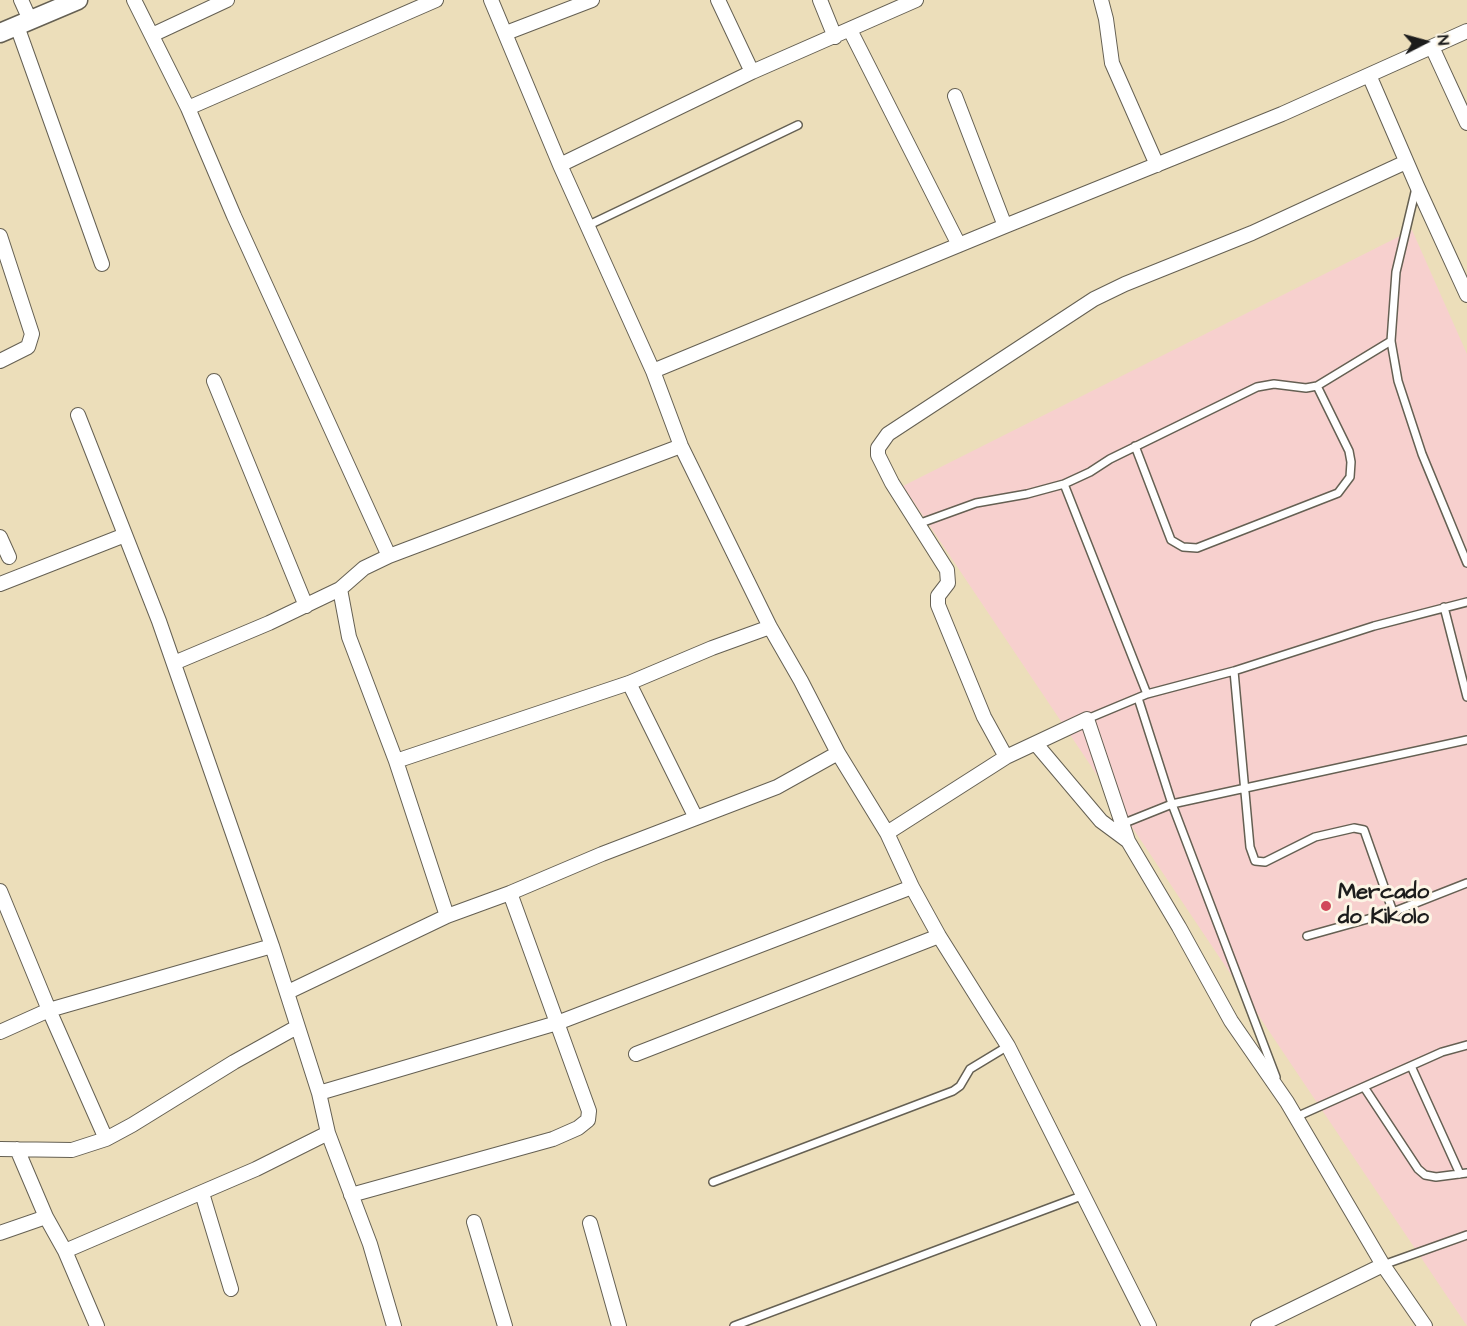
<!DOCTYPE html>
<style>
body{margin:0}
#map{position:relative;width:1467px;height:1326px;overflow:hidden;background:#ecdeba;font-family:"Architects Daughter",sans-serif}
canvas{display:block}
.north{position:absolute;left:1395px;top:12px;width:60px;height:60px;-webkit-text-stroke:4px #fcf5e5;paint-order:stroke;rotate:84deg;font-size:16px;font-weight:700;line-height:24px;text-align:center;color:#1c1c1c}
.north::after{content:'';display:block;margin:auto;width:21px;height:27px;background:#1c1c1c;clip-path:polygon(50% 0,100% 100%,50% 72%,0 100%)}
</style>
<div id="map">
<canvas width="1467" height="1326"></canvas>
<div class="north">N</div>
</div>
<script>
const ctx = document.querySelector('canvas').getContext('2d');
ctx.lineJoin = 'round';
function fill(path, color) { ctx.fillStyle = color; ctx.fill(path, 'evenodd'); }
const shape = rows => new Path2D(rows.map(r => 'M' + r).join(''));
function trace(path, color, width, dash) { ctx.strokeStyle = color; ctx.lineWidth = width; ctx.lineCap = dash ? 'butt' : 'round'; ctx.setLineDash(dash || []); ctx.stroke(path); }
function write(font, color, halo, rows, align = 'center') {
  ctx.font = font + ' "Architects Daughter",sans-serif'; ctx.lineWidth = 6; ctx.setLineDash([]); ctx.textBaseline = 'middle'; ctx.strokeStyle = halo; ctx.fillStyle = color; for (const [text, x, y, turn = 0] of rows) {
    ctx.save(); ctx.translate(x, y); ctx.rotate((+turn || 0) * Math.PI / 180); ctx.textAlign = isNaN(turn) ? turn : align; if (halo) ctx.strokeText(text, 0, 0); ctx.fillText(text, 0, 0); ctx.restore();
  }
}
const built = shape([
 [1412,230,1467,354,1467,1326,903,486]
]);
const service = shape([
 [1416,188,1396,272,1391,341,1398,381,1422,454,1467,563],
 [589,225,798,125],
 [1135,446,1171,540,1183,547,1197,548,1338,493,1350,477,1351,462,1349,451,1317,386],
 [1064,484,1147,694],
 [918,524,976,503,1027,494,1064,484,1090,472,1110,459,1257,387,1274,384,1306,388,1317,386,1391,341],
 [1444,607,1467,697],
 [1234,671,1250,847,1255,861,1265,862,1315,837,1354,828,1364,830,1393,912],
 [1138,698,1172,804,1276,1077],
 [1087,719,1147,694,1234,671,1374,626,1467,602],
 [1122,824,1172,804,1467,740],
 [1307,936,1393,912,1467,883],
 [1411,1066,1460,1174],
 [1364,1087,1418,1169,1425,1175,1436,1177,1467,1173],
 [1296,1117,1442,1052,1467,1045],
 [713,1182,953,1091,960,1086,970,1069,1008,1046],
 [1383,1265,1467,1235],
 [734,1326,1084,1195]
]);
const minor = shape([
 [21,0,30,20],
 [134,0,188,108,234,216,389,556],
 [491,0,560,165,653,371,681,446,770,627,801,681,838,753,887,833,912,887,939,936,1008,1046,1149,1326],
 [718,0,752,72],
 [820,0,835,37],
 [1101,0,1106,19,1112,63,1157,165],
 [17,26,102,264],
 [850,30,959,245],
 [506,33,592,0],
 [152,35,227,0],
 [1432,47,1467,123],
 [1369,75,1417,186,1467,295],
 [955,96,1005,226],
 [188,108,436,0],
 [560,165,752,72,916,0],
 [0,236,32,334,28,347,0,361],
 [653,371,1005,226,1282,114,1467,31],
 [214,381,306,606],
 [78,415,159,621,272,946,319,1093,328,1133,370,1244,394,1326],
 [0,537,9,557],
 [0,584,125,535],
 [174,663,269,623,340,589],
 [629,683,696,818],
 [1036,744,1101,821,1128,841],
 [1006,757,984,717,938,605,938,596,948,583,947,570,892,483,878,455,878,448,888,434,1094,299,1125,284,1252,233,1406,162],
 [396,761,629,683,712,648,770,627],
 [887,833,1006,757,1087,719,1128,841,1179,927,1231,1021,1287,1102,1383,1265,1425,1326],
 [0,891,49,1010,106,1139],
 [447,916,396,761,349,637,340,589,364,568,389,556,681,446],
 [288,992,447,916,510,893,602,854,777,787,838,753],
 [0,1032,49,1010,272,946],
 [636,1054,939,936],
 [319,1093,557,1023,912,887],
 [0,1149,72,1150,106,1139,132,1125,234,1062,297,1027],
 [17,1149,46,1217,65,1251,97,1326],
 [202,1193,231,1289],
 [351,1195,553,1139,578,1128,588,1120,589,1111,510,893],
 [474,1222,505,1326],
 [590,1223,619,1326],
 [0,1233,46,1217],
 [65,1251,256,1169,328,1133],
 [1258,1326,1383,1265]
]);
const tertiary = shape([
 [0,33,78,0]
]);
const markers = [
 [1326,906,6,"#d1495b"]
];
const poiNames = [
 ["Mercado",1338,893],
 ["do Kikolo",1338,918]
];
fill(built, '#f7d0ce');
trace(service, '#656053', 10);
trace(minor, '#656053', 16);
trace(tertiary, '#656053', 21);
trace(service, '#fff', 7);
trace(minor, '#fff', 14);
trace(tertiary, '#fff', 18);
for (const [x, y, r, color] of markers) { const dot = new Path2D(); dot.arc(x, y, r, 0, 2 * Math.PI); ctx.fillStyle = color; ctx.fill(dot); trace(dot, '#fcf5e5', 2); }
write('bold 22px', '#1c1c1c', '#fcf5e5', poiNames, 'left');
</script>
